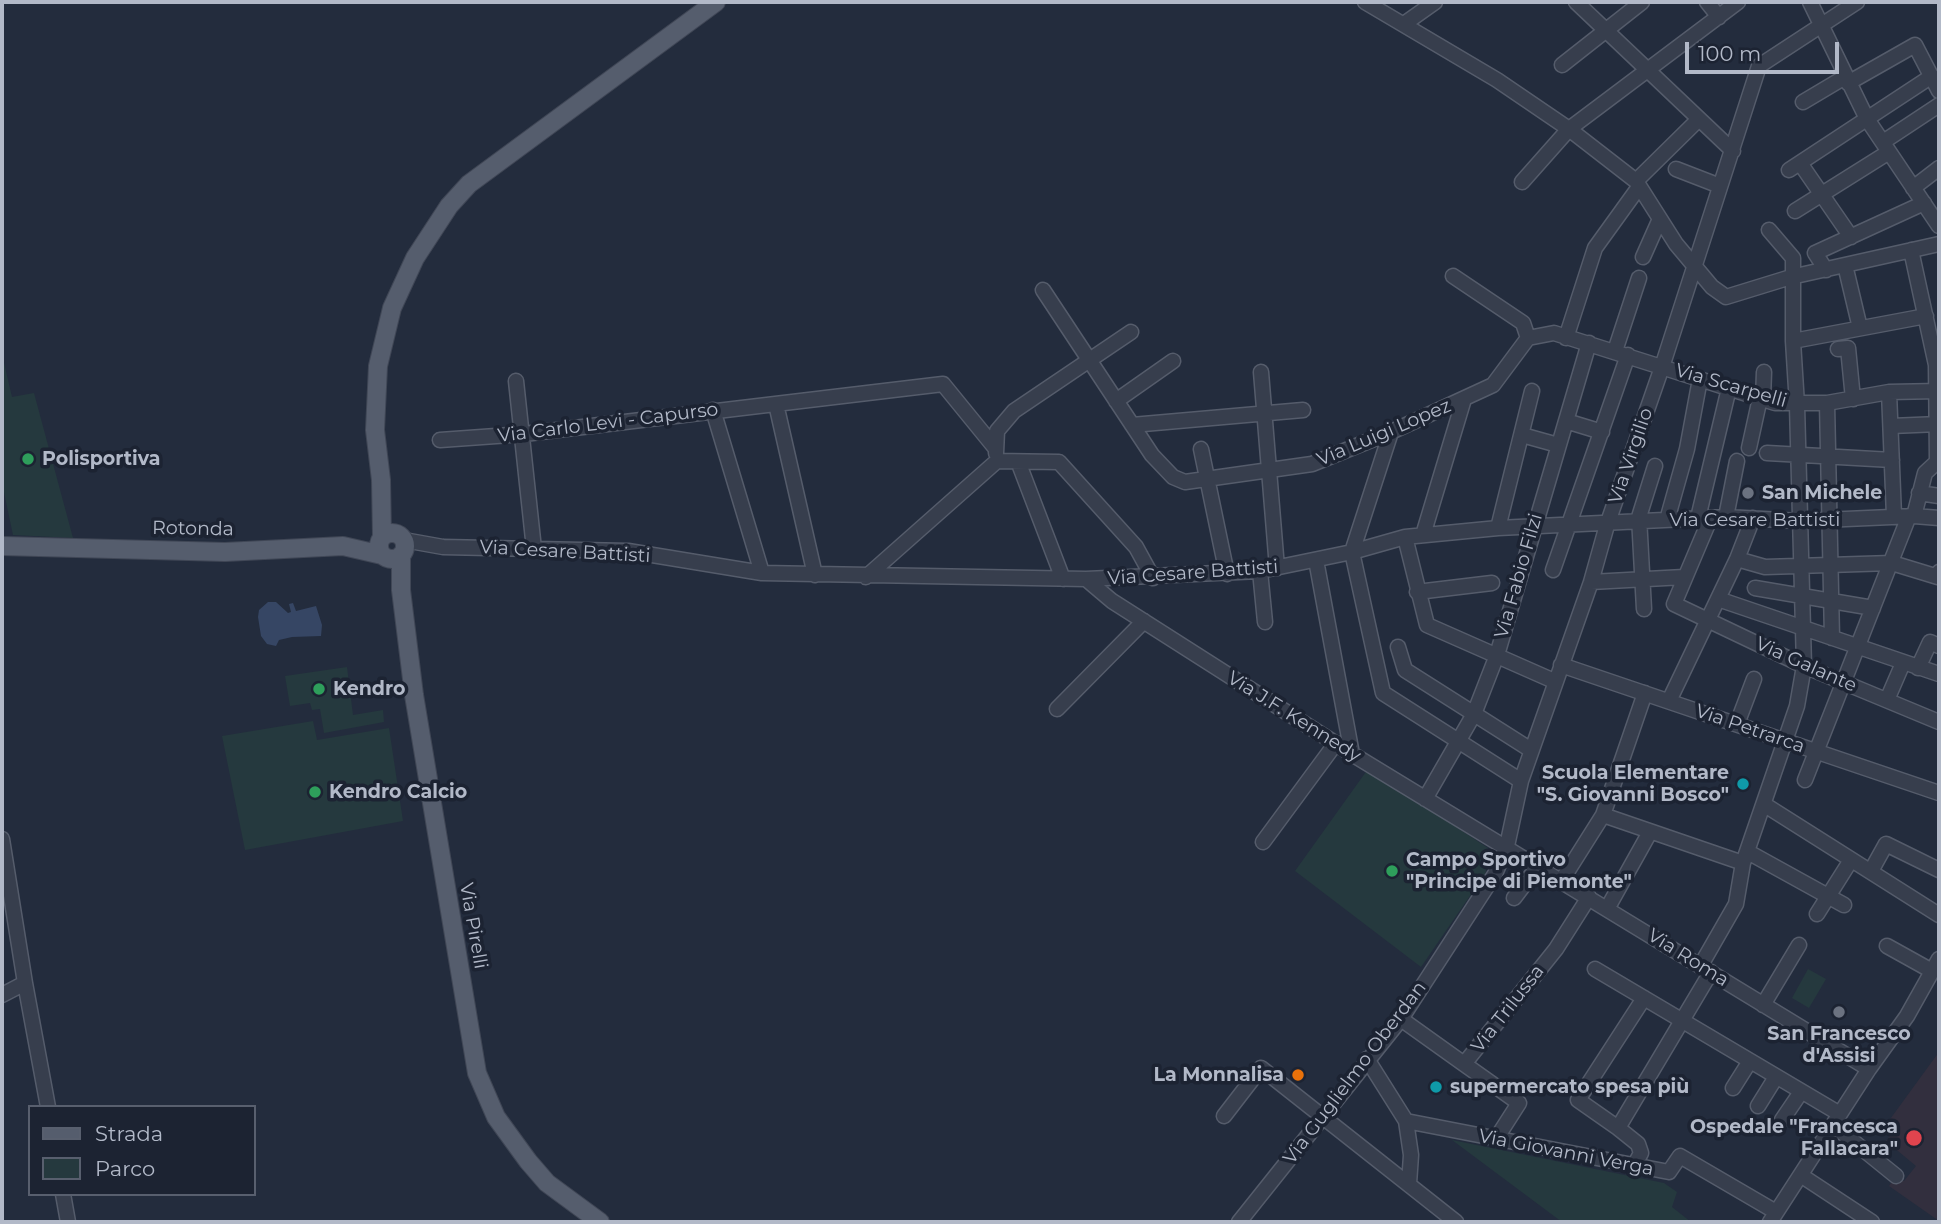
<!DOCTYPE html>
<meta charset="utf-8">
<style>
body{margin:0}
#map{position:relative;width:1941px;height:1224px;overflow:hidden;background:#232c3d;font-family:Montserrat,sans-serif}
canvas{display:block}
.frame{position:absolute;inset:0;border:4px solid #b2b9c8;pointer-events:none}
.legend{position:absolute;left:28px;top:1105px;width:228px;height:91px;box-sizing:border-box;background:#1c2332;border:2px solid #585f6e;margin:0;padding:9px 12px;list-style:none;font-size:21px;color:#b2b9c8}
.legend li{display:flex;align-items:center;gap:14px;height:35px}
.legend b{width:35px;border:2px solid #585f6e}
.scale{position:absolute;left:1685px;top:42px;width:154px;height:32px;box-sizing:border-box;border:4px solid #b2b9c8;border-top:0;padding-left:9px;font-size:21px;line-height:24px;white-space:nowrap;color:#b2b9c8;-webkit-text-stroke:5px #1c2332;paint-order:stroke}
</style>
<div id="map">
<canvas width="1941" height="1224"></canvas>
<div class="frame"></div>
<ul class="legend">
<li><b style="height:9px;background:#555d6d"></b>Strada</li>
<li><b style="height:19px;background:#25393e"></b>Parco</li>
</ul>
<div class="scale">100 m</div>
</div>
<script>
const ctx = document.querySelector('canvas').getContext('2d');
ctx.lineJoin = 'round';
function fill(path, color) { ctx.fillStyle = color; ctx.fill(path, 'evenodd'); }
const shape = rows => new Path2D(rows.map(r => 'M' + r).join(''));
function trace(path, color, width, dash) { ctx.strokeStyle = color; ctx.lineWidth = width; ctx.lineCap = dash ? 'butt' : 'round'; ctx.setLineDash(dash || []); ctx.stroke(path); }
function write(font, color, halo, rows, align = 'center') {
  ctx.font = font + ' Montserrat,sans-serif'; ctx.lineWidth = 7; ctx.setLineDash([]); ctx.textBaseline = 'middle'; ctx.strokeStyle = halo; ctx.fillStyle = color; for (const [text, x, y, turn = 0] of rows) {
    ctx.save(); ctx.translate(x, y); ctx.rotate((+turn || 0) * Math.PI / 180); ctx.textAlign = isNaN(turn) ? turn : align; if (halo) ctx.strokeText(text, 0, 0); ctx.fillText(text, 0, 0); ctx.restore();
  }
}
const medical = shape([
 [1939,1052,1939,1221,1889,1186,1896,1176,1904,1181,1916,1166,1886,1141,1896,1128,1888,1122]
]);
const green = shape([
 [2,354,12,397,34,393,73,538,13,535,2,483],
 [347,667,353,715,383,710,384,722,324,733,320,709,312,710,310,703,290,706,285,676],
 [313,721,317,740,389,728,403,821,245,850,222,736],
 [1368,769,1488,848,1490,858,1485,874,1421,967,1295,871],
 [1808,969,1826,979,1809,1008,1792,998],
 [1452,1140,1664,1183,1677,1192,1672,1207,1691,1222,1562,1222]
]);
const water = shape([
 [268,602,276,602,288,613,291,612,289,604,293,603,296,611,316,606,322,625,321,636,292,637,279,640,276,646,267,644,261,636,258,617,259,610]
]);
const minor = shape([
 [1365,2,1497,80,1569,129,1636,181,1676,244,1712,287,1726,297,1791,277,1939,244],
 [1576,2,1733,151],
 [1707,2,1719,17],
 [1810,2,1867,119,1939,226],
 [1404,24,1435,2],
 [1562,65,1642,2],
 [1848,83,1915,45,1939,91],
 [1803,102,1845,77],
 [1883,142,1939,105],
 [1800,163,1851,237],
 [1676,169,1720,186],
 [1789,170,1932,76],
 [1636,181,1699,119],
 [1522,182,1569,129,1738,2],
 [1913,188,1939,168],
 [1795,211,1889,152],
 [1911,250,1936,365,1937,461],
 [1643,257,1659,221],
 [1845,265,1860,328],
 [1826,270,1815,253,1924,203],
 [1453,276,1523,323,1528,338],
 [1043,290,1152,455,1173,477,1185,482,1312,464,1391,432,1493,385,1528,338],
 [1528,338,1554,333,1775,403,1827,403,1889,392,1939,391],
 [1566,338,1595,248,1639,187],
 [1793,341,1926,316],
 [1838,349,1848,348,1853,399],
 [1615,351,1639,278],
 [1261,372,1277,568],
 [516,381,534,549],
 [1889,392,1894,516],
 [1763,399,1764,372],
 [1116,401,1173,361],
 [1827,403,1832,638],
 [776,404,815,575],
 [713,410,762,573],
 [1566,421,1602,432],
 [1132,425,1303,410],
 [1891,426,1939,424],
 [1391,432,1352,552,1383,693,1521,781],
 [1522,435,1558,445],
 [440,440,524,434,943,384,996,449],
 [1749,448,1760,398],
 [1201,449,1227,574],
 [996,453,997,431,1014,411,1131,332],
 [1767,453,1892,460],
 [997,461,1059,462,1136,547,1153,578],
 [1019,464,1063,579],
 [1919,493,1939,496],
 [1914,516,1925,473,1939,460],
 [1726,517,1737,461],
 [1698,518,1729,388],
 [1710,519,1674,604,1804,666,1939,722],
 [1667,520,1687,449,1700,379],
 [1498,528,1532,391],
 [1423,535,1464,399],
 [1405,537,1427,625,1554,681],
 [404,540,443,547,628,551,762,573,1086,579,1260,571,1352,552,1405,537,1498,528,1726,517,1800,521,1914,516,1939,518],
 [1737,559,1765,567,1892,563,1938,577,1939,572],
 [1316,560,1352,754],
 [1553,570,1628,355],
 [1260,571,1265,622],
 [866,577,997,461],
 [1086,579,1112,601,1352,754,1869,1069],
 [1591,582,1684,577],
 [1755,588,1873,608],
 [1417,592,1492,583],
 [1718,599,1939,674],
 [1644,609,1639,517,1655,466],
 [1398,647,1405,670,1531,750],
 [1561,665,1939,793],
 [1918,668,1930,642,1939,646],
 [1887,700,1903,663],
 [1669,701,1737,559,1753,518],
 [1057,709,1144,621],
 [1737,724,1754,679],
 [1805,780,1909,516],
 [1425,799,1474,714,1497,655,1589,343],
 [1765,805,1939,915],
 [1603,815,1743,863],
 [2,839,25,983,2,995],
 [1263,842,1336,743],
 [1748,852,1844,905],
 [1871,871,1886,844,1939,870],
 [1562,880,1603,815,1645,693],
 [1514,898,1539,865],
 [1607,909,1650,832],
 [1817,914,1851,860],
 [1887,946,1932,971],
 [1701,965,1736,904,1743,863,1797,706,1804,666,1797,405,1793,341,1793,258,1769,230],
 [1595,969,1840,1114],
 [25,983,48,1107],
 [1763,1005,1799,945],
 [1401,1019,1464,1064],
 [1367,1059,1406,1121,1669,1172,1680,1156,1776,1212],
 [1733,1088,1750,1061],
 [1758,1106,1776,1077],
 [1224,1116,1261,1068,1456,1222],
 [1782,1120,1801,1092],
 [1406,1121,1411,1155,1409,1184],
 [1833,1125,1896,1176],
 [1618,1128,1578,1100,1644,998],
 [1496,1139,1519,1103,1464,1064,1556,949,1589,897],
 [1633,1168,1641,1153,1638,1144,1618,1128,1711,972],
 [1802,1176,1872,1222],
 [63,1194,68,1222],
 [1239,1222,1401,1019,1495,874,1507,846,1521,781,1591,582,1607,525,1662,367,1759,66,1857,2],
 [1770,1222,1869,1069,1907,1016,1939,959]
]);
const major = shape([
 '379 546a13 13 0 1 1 26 0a13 13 0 1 1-26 0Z',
 [382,537,381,480,375,430,378,366,392,308,415,258,449,206,469,184,716,2],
 [2,546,225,552,343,546,382,555],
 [401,555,401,590,414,695,477,1073,496,1117,528,1161,547,1183,600,1222]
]);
const markers = [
 [28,459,7,"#2e9e5b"],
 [1748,493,7,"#6b7280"],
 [319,689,7,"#2e9e5b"],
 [1743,784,7,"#0f9aa8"],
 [315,792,7,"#2e9e5b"],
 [1392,871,7,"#2e9e5b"],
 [1839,1012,7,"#6b7280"],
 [1298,1075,7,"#e8710a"],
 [1436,1087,7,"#0f9aa8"],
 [1914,1138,9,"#e0444e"]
];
const streetNames = [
 ["Via Scarpelli",1731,386,16],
 ["Via Carlo Levi - Capurso",608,423,-7],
 ["Via Luigi Lopez",1384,433,-23],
 ["Via Virgilio",1631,456,-71],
 ["Via Cesare Battisti",1755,520],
 ["Rotonda",193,529,1],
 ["Via Cesare Battisti",565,552,3],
 ["Via Cesare Battisti",1193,573,-4],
 ["Via Fabio Filzi",1519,576,-74],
 ["Via Galante",1806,665,24],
 ["Via J.F. Kennedy",1294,717,32],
 ["Via Petrarca",1750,729,19],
 ["Via Pirelli",473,926,80],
 ["Via Roma",1688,958,32],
 ["Via Trilussa",1508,1009,-52],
 ["Via Guglielmo Oberdan",1355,1073,-53],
 ["Via Giovanni Verga",1566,1153,11]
];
const poiNames = [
 ["Polisportiva",42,459],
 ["San Michele",1762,493],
 ["Kendro",333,689],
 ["Scuola Elementare",1729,773,"right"],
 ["\"S. Giovanni Bosco\"",1729,795,"right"],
 ["Kendro Calcio",329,792],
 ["Campo Sportivo",1406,860],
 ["\"Principe di Piemonte\"",1406,882],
 ["San Francesco",1839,1034,"center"],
 ["d'Assisi",1839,1056,"center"],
 ["La Monnalisa",1284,1075,"right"],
 ["supermercato spesa più",1450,1087],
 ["Ospedale \"Francesca",1898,1127,"right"],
 ["Fallacara\"",1898,1149,"right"]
];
fill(medical, '#322f3e');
fill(green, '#25393e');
fill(water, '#364664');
trace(minor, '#555c6b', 17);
trace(major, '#404756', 20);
trace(minor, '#373e4d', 14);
trace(major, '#555d6d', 18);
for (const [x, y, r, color] of markers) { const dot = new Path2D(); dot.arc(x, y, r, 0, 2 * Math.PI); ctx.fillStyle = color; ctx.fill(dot); trace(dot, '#1c2332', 2.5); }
write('19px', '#b2b9c8', '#1c2332', streetNames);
write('bold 19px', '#b2b9c8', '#1c2332', poiNames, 'left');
</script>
